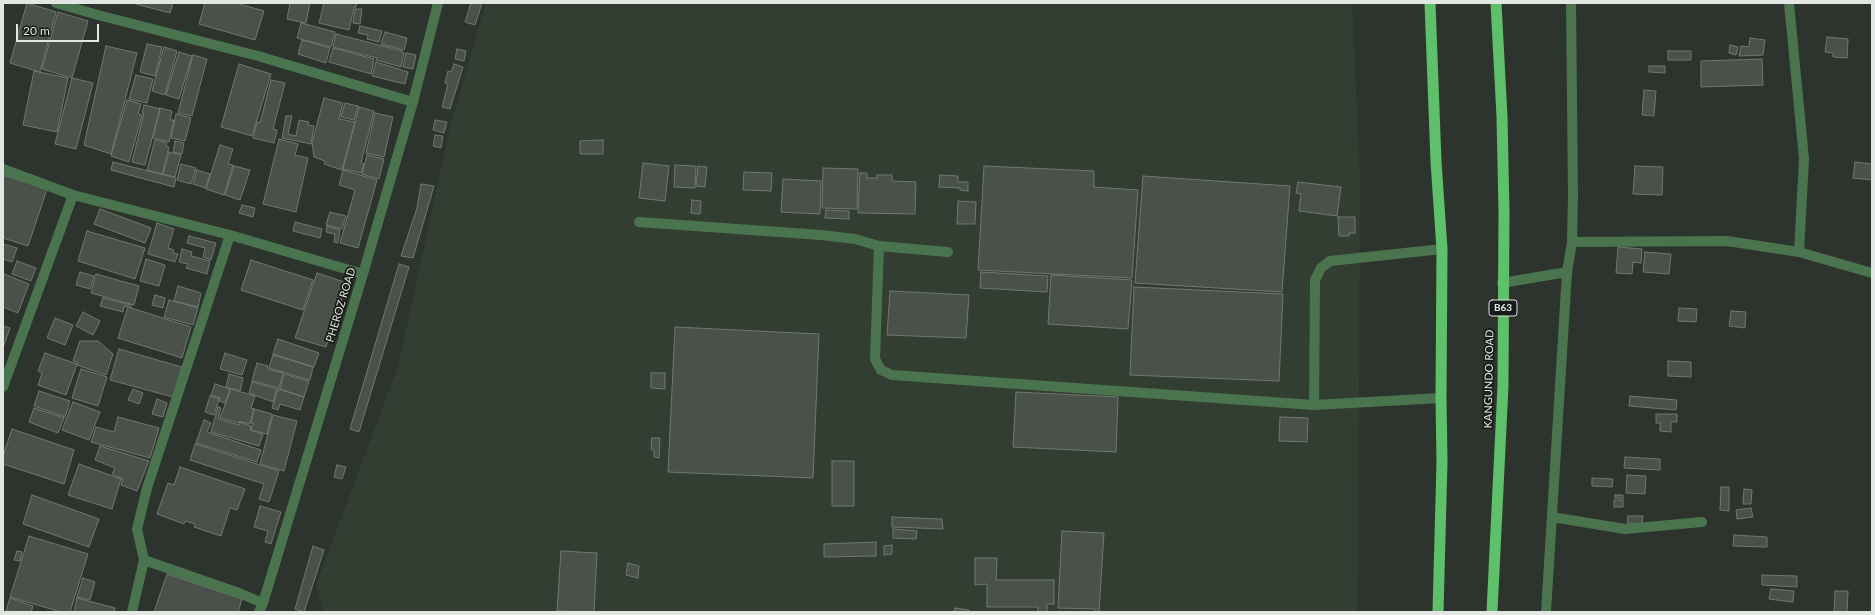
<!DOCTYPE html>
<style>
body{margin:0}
#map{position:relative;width:1875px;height:615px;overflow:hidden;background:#2d342d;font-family:Lato,sans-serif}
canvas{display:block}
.frame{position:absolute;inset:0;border:4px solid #e3e7e3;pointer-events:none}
.scale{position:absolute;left:16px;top:24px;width:83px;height:18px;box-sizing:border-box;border:2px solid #e3e7e3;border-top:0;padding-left:5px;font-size:12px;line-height:14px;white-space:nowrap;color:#e3e7e3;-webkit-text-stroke:3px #171b17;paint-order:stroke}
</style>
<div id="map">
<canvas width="1875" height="615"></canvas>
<div class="frame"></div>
<div class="scale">20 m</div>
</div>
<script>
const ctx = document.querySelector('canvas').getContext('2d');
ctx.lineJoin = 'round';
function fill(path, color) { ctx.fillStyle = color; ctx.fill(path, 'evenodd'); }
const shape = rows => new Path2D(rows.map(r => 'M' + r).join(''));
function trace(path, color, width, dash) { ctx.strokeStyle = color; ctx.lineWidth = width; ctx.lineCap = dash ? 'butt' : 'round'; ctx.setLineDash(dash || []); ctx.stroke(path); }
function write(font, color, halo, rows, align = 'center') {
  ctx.font = font + ' Lato,sans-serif'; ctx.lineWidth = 3.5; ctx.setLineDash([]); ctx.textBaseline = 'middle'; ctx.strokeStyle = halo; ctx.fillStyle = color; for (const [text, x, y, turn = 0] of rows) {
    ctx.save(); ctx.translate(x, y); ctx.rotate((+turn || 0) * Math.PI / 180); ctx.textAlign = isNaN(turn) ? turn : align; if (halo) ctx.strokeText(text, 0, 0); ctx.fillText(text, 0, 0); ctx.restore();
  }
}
const built = shape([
 [486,3,1352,3,1360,177,1358,612,324,612,316,585,398,367,450,128]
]);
const building = shape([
 [27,3,56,12,40,72,10,63,27,3],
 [132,3,173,3,170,13,132,3],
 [205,3,236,3,264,11,255,40,199,24,205,3],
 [290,3,310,3,306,23,287,19,290,3],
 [324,3,357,3,356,7,354,7,349,30,319,23,324,3],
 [471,3,482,3,475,25,465,22,471,3],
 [355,9,362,9,360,24,353,23,355,9],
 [58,12,88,21,72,78,42,69,58,12],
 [301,23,335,32,331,47,297,38,301,23],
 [360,26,382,31,379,42,367,39,368,35,358,33,360,26],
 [385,32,407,38,404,50,381,44,385,32],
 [336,34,402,51,402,52,404,53,401,67,376,60,377,58,333,47,336,34],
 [1827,37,1848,39,1847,58,1833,57,1833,53,1825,52,1827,37],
 [1750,38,1765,40,1763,55,1739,56,1741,46,1749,47,1750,38],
 [302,40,330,48,326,63,298,54,302,40],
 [147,44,162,47,155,76,140,72,147,44],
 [1730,45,1738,47,1736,55,1729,53,1730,45],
 [106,46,137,53,111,154,84,145,106,46],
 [164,47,177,51,165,95,152,91,164,47],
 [333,48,374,59,371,74,329,62,333,48],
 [457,49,466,51,464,61,455,59,457,49],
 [1668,51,1691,51,1691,60,1668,60,1668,51],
 [179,52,192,56,179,99,166,95,179,52],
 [406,53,416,55,413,69,403,67,406,53],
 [193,55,207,59,192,116,178,113,193,55],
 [1762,59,1763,85,1701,87,1701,61,1762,59],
 [376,62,408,72,405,84,372,76,376,62],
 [239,64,271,74,252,136,221,127,239,64],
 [454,64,463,67,450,109,442,107,448,84,445,83,448,71,451,72,454,64],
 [1649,66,1665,66,1665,73,1649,72,1649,66],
 [34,71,68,78,57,132,23,125,34,71],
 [136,75,153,79,147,103,129,99,136,75],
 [72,78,93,83,76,149,55,144,72,78],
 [271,80,285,83,273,129,277,130,274,143,253,138,257,122,260,123,271,80],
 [1644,90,1656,91,1654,116,1642,115,1644,90],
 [324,98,343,103,339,119,355,122,342,170,324,164,325,161,314,157,312,143,324,98],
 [127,100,141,104,138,114,142,115,129,162,111,156,127,100],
 [345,103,358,106,354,120,341,117,345,103],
 [144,105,160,109,145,165,132,162,144,113,142,113,144,105],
 [359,107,374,111,361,163,364,164,361,173,343,169,359,107],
 [160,108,172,111,170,120,174,120,169,142,153,138,160,108],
 [375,113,393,117,384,157,366,153,375,113],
 [176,114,191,118,185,141,171,138,176,114],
 [286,116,292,116,288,134,296,136,299,120,309,122,308,125,314,126,311,144,282,138,286,116],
 [435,120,447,122,444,133,433,130,435,120],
 [435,135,443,136,441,148,433,146,435,135],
 [279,139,298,144,295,155,308,158,296,212,263,204,279,139],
 [155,140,167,143,166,146,169,147,162,174,147,170,155,140],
 [603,140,603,154,580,154,580,141,603,140],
 [175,141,184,143,182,154,173,152,175,141],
 [220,145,233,149,228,164,233,165,224,195,206,189,220,145],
 [169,152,181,155,175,177,163,174,169,152],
 [367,155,384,159,379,179,362,174,367,155],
 [113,162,176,178,174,187,111,170,113,162],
 [1855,162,1872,164,1872,180,1853,178,1855,162],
 [643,163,669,166,665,201,639,198,643,163],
 [181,164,196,168,191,184,177,180,181,164],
 [675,165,696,166,695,188,674,187,675,165],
 [234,166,250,170,240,200,225,195,234,166],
 [698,166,707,167,705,187,696,186,698,166],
 [984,166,1094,171,1094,187,1138,190,1132,278,978,270,984,166],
 [1635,166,1663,167,1662,195,1633,194,1635,166],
 [823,168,858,169,857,209,822,208,823,168],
 [197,170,210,174,206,188,193,184,197,170],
 [343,170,377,180,358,248,340,243,355,190,339,185,343,170],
 [744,172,772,173,771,191,743,190,744,172],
 [860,173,867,173,867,178,877,178,877,175,892,175,892,181,916,182,915,214,858,213,860,173],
 [3,175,47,189,28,246,3,238,3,175],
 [940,175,958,176,958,182,968,182,968,191,960,190,960,188,939,187,940,175],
 [1143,176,1290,186,1282,292,1135,283,1143,176],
 [783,179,821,181,820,214,781,212,783,179],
 [1298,182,1341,187,1337,216,1299,211,1301,194,1296,193,1298,182],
 [421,184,434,186,413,258,401,256,417,208,421,184],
 [692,200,701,201,700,214,691,213,692,200],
 [958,201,976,202,975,224,957,224,958,201],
 [242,205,255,208,253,217,239,213,242,205],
 [100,209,151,228,145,243,94,224,100,209],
 [826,210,849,211,849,219,825,218,826,210],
 [330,212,346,216,342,229,326,225,330,212],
 [1338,217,1355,217,1355,233,1349,233,1349,236,1339,236,1338,217],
 [295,222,322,229,320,238,293,231,295,222],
 [157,223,174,229,168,248,174,250,173,253,178,254,175,262,148,254,157,223],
 [327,226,340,230,338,243,334,242,335,234,326,232,327,226],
 [87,231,145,248,135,279,78,261,87,231],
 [189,236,216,243,211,260,203,257,205,248,187,243,189,236],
 [3,244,17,248,12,262,3,259,3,244],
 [1618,247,1642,249,1641,263,1633,262,1632,274,1616,273,1618,247],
 [182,249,192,252,191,256,210,261,207,274,186,268,188,264,179,262,182,249],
 [1645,252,1671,254,1669,274,1643,272,1645,252],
 [146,259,165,265,159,286,140,281,146,259],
 [251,260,313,280,303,310,241,290,251,260],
 [17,261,36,268,31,281,12,274,17,261],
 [399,264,409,267,359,432,350,429,399,264],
 [80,272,94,276,90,289,76,285,80,272],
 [981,272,1048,276,1047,292,980,288,981,272],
 [317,273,347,283,326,347,295,338,317,273],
 [4,274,29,284,18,313,3,307,3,278,4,274],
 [96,274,139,286,134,305,91,293,96,274],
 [1051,275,1132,280,1128,329,1048,324,1051,275],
 [178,286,201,293,198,307,174,301,178,286],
 [1134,287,1283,294,1279,381,1130,375,1134,287],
 [890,291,969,295,966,338,887,335,890,291],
 [155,295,165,298,163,308,152,305,155,295],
 [103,298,131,305,131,308,124,306,123,312,100,306,103,298],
 [169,300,198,308,193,325,164,317,169,300],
 [128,307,191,327,182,358,118,338,128,307],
 [1679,308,1697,309,1696,322,1678,321,1679,308],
 [1731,311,1746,312,1745,328,1729,326,1731,311],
 [83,312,100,321,93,335,76,326,83,312],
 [55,318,73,325,65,345,47,338,55,318],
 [3,326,10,328,3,348,3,326],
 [675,327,819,334,813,478,668,472,675,327],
 [278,339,319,353,314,367,273,354,278,339],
 [80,341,98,341,113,354,106,375,77,365,78,362,73,361,80,341],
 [119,349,182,367,173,397,110,380,119,349],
 [45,353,77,364,66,395,38,385,42,373,38,371,45,353],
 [225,353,247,360,242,375,220,369,225,353],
 [273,355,313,367,310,380,269,368,273,355],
 [1668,361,1691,362,1691,377,1668,376,1668,361],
 [257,363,268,366,267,369,283,373,279,388,252,381,257,363],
 [81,369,107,377,98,406,72,398,81,369],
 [651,373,665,373,665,389,651,388,651,373],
 [229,374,243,378,240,391,226,387,229,374],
 [284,374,309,381,304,397,280,389,284,374],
 [252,382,277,389,273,402,249,393,252,382],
 [215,384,230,389,225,403,219,401,220,398,211,395,215,384],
 [133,389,143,393,139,404,128,400,133,389],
 [231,389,255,396,251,408,254,409,250,424,239,421,238,423,220,418,231,389],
 [278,389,304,397,300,410,280,404,278,410,272,408,278,389],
 [39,391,70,401,65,417,34,406,39,391],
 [1016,392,1118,397,1116,452,1013,447,1016,392],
 [210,396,219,399,214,415,205,412,210,396],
 [1630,396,1677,400,1676,410,1629,406,1630,396],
 [157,399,167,403,163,417,152,414,157,399],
 [73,402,100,412,89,440,62,430,73,402],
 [218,407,221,408,218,419,239,425,239,422,251,426,250,430,263,434,259,446,211,432,218,407],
 [34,408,64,418,58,433,29,422,34,408],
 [254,409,272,414,267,434,251,430,253,423,251,423,254,409],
 [1656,414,1677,414,1677,422,1671,422,1671,432,1660,431,1660,423,1656,423,1656,414],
 [273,415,297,421,284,471,260,464,273,415],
 [118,417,159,428,150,458,91,442,96,427,114,432,118,417],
 [1280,417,1308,418,1307,442,1279,441,1280,417],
 [204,420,211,423,207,432,261,450,257,462,196,443,204,420],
 [12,429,74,450,64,484,3,464,3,456,12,429],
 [652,438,660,438,659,458,654,457,654,450,651,449,652,438],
 [195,444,279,471,269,502,259,499,264,484,190,460,195,444],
 [100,446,149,461,137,491,121,485,123,479,112,474,115,468,95,460,100,446],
 [1625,457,1660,459,1660,470,1624,468,1625,457],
 [832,461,854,461,854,506,832,506,832,461],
 [79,464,121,479,112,509,68,495,79,464],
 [337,465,346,467,342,479,334,477,337,465],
 [180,467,245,489,237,510,230,508,221,536,194,527,195,524,185,521,184,524,157,514,168,483,174,485,180,467],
 [1627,475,1646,476,1645,494,1626,493,1627,475],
 [1592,478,1613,479,1612,487,1592,486,1592,478],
 [1721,487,1729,487,1729,511,1720,510,1721,487],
 [1744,489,1752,490,1751,504,1743,504,1744,489],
 [32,495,99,519,89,547,23,524,32,495],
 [1615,495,1623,495,1623,507,1614,507,1614,500,1621,500,1620,498,1615,498,1615,495],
 [260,506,281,512,271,544,265,542,268,531,254,527,260,506],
 [1751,508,1753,517,1737,519,1736,510,1751,508],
 [1628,516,1643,516,1642,524,1627,523,1628,516],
 [892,517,942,519,943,529,892,527,892,517],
 [893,529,917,531,916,539,893,538,893,529],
 [1062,531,1104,533,1099,612,1095,612,1095,609,1058,608,1062,531],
 [1734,535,1767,537,1767,547,1733,546,1734,535],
 [29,536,88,554,70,612,61,612,10,597,29,536],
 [876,542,876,556,824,557,824,544,876,542],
 [892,545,892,554,884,555,884,546,892,545],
 [313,546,324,550,304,612,295,609,313,546],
 [17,551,22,552,20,561,14,560,17,551],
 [561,551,597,553,594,612,557,611,561,551],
 [975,558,997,558,996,580,1054,580,1054,604,1047,604,1047,612,1038,612,1038,607,987,607,987,584,975,585,975,558],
 [628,563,639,566,638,578,626,575,628,563],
 [167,574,242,599,238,612,154,612,167,574],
 [1762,575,1797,576,1797,587,1762,585,1762,575],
 [83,578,95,582,90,600,77,597,83,578],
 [1771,589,1794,591,1793,602,1769,599,1771,589],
 [1835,591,1848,591,1847,612,1834,612,1835,591],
 [10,598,33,606,31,612,6,611,10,598],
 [77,598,115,608,114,612,74,612,77,598],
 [955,608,969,610,969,612,954,612,955,608]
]);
const service = shape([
 [639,222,821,235,855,239,879,246],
 [1572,242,1727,241,1799,252,1804,159,1789,3],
 [948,252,879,246,875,359,881,370,892,375,1314,405,1315,280,1321,268,1330,261,1442,249],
 [1502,283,1567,272,1572,242,1573,197,1571,3],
 [1314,405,1441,398],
 [1552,517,1625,529,1702,522],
 [1546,612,1567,272]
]);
const minor = shape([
 [56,3,98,15,258,56,413,102],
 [3,169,73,195,230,235,363,274],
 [1799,252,1872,273],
 [3,387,73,195],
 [144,560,239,593,263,603],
 [132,612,144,560,137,529,147,488,230,235],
 [259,612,263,603,363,274,413,102,438,3]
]);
const trunk = shape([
 [1430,3,1436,162,1442,249,1441,398,1442,462,1438,612],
 [1492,612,1503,386,1504,211,1502,117,1496,3]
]);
const shields = [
 [1503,308,28]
];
const shieldNames = [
 ["B63",1503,308]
];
const streetNames = [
 ["PHEROZ ROAD",341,305,-73],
 ["KANGUNDO ROAD",1489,379,-89]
];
fill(built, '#323e32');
fill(building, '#4a514a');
trace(building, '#707870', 1);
trace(service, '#4a744e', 10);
trace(minor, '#4a744e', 10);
trace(trunk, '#5ec06a', 11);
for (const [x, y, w] of shields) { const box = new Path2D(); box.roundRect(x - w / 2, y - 8, w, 16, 3); ctx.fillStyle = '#171b17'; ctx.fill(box); trace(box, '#e3e7e3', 1); }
write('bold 10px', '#e3e7e3', null, shieldNames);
write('11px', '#e3e7e3', '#171b17', streetNames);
</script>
